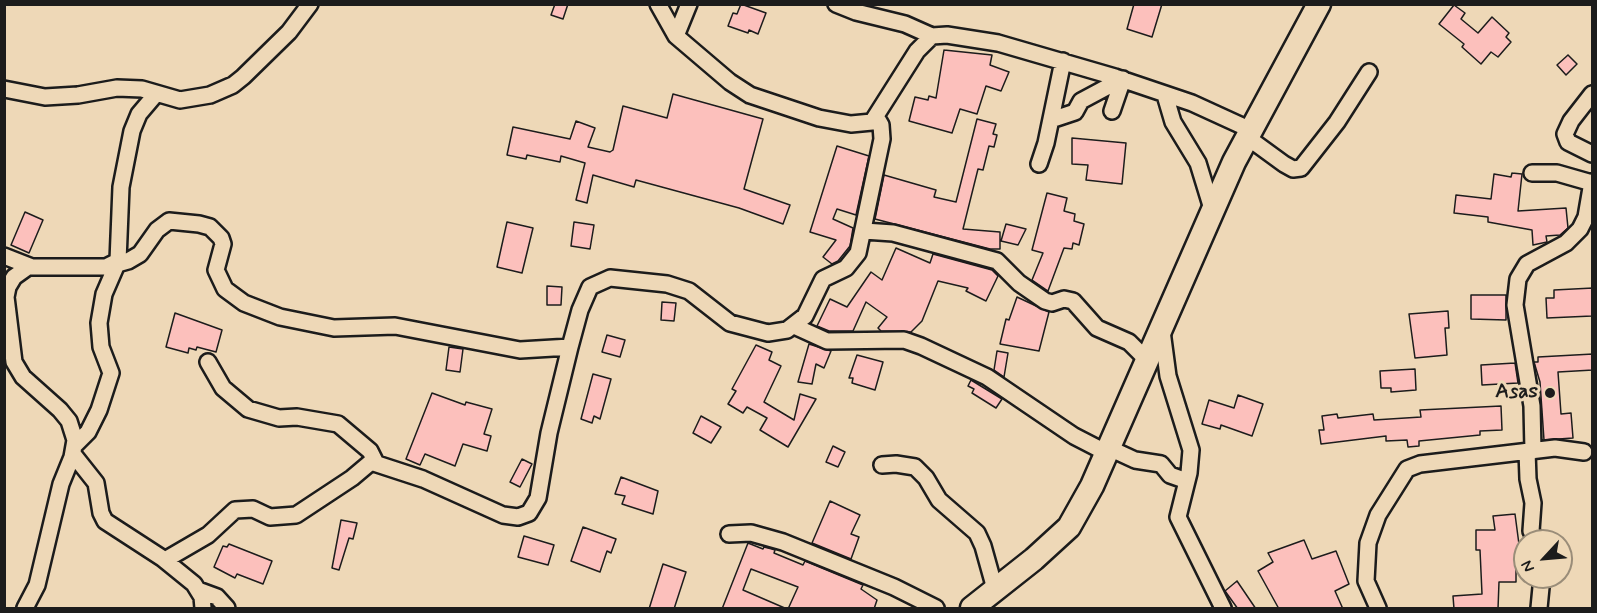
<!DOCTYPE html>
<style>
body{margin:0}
#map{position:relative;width:1597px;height:613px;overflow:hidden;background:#eed8b7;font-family:Mynerve,sans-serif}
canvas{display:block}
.frame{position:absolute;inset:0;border:6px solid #1c1c1c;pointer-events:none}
.north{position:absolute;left:1513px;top:529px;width:60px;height:60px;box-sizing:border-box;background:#eed8b7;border:2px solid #9a8d79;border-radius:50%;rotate:244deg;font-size:16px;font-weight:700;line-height:24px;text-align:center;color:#1c1c1c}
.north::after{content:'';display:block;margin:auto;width:21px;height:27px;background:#1c1c1c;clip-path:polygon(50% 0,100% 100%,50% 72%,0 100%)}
</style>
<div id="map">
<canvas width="1597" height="613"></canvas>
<div class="frame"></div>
<div class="north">N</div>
</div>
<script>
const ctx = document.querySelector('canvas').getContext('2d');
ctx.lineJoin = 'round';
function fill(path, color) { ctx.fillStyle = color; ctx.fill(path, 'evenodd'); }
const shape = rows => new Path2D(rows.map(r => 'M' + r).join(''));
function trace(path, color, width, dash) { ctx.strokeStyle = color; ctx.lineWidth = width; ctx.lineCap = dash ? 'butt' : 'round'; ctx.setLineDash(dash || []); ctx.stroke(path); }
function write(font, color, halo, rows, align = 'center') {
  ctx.font = font + ' Mynerve,sans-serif'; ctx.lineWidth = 6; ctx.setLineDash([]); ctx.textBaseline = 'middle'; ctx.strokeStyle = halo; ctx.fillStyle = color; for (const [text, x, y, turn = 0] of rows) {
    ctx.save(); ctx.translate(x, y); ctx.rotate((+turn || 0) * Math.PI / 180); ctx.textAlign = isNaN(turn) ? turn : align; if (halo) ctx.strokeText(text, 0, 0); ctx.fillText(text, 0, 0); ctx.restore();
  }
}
const building = shape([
 [555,4,568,4,563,19,551,15,555,4],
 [741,4,766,13,758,34,749,30,748,33,728,26,733,13,737,14,741,4],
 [1134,4,1162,4,1152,37,1127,29,1134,4],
 [1454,5,1465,13,1461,19,1478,33,1492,17,1509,33,1506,37,1511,42,1498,57,1491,52,1481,64,1462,47,1464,44,1439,24,1454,5],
 [944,50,992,55,990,65,1009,72,1001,91,986,86,977,114,960,109,952,133,909,121,915,97,928,100,929,96,936,98,944,50],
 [1568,55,1577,64,1566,75,1557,65,1568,55],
 [673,94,763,119,744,189,790,205,783,224,739,208,636,180,634,187,593,175,587,203,576,200,585,163,561,156,560,162,527,155,526,159,507,155,513,127,570,139,576,121,595,128,588,147,610,152,613,150,623,106,667,118,673,94],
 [977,119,996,124,993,134,997,135,994,147,989,146,983,170,978,169,963,229,1000,232,1000,249,990,249,875,219,884,175,936,190,934,197,956,202,977,119],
 [1072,138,1126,143,1122,184,1086,180,1088,165,1072,164,1072,138],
 [837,146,869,156,856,215,837,209,833,219,853,228,850,246,838,261,832,264,823,257,836,240,810,232,837,146],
 [1512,173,1522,174,1518,211,1566,208,1568,228,1560,235,1546,236,1547,242,1533,245,1532,230,1488,222,1488,217,1454,213,1456,195,1491,199,1494,174,1511,177,1512,173],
 [1047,193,1067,198,1064,211,1075,214,1074,221,1084,224,1079,245,1073,243,1072,249,1064,248,1048,291,1032,280,1043,253,1032,250,1047,193],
 [25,212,43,220,29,253,11,245,25,212],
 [507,222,533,228,522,273,497,267,507,222],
 [574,222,594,225,590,249,571,246,574,222],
 [1006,224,1026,229,1018,245,1001,241,1006,224],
 [896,248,930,263,933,254,992,270,998,276,986,301,966,291,968,288,938,281,922,321,911,332,881,331,878,328,887,317,866,302,853,331,829,331,817,326,830,299,847,307,871,272,882,280,896,248],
 [547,286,562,287,561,305,547,305,547,286],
 [1593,288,1592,316,1547,318,1546,298,1554,298,1554,290,1593,288],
 [1471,295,1506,295,1506,320,1471,319,1471,295],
 [1017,297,1049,312,1039,351,1000,344,1006,319,1009,320,1017,297],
 [662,302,676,303,674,321,661,320,662,302],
 [1448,311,1449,328,1445,328,1447,355,1415,358,1409,314,1448,311],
 [175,313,222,330,216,352,197,347,196,350,189,348,188,353,166,347,175,313],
 [607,335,625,340,620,357,602,352,607,335],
 [809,344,831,351,824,368,816,364,812,384,798,382,809,344],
 [756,345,772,352,769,360,781,366,764,402,794,420,800,394,816,399,788,447,760,430,767,418,747,407,743,413,728,404,736,391,732,389,756,345],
 [449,347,463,349,460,372,446,370,449,347],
 [997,351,1008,353,1004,377,994,370,997,351],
 [1593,354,1593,370,1558,372,1561,414,1571,413,1573,438,1544,440,1540,382,1534,362,1538,362,1538,357,1593,354],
 [857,355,883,362,875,390,852,383,853,378,849,378,857,355],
 [1515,363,1518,383,1482,385,1481,365,1515,363],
 [1415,369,1416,390,1391,392,1391,388,1381,388,1380,371,1415,369],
 [593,374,611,379,600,419,594,416,592,423,581,419,593,374],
 [971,380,1002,399,996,408,972,393,974,389,968,386,971,380],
 [432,393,465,405,466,402,492,409,484,434,491,436,487,451,463,444,455,466,425,454,420,465,406,459,432,393],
 [1238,395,1263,404,1252,436,1221,425,1220,429,1202,424,1209,400,1234,408,1238,395],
 [1501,406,1502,430,1480,431,1480,435,1419,441,1419,446,1408,447,1407,440,1386,441,1386,436,1321,444,1319,430,1324,430,1322,416,1337,414,1338,418,1373,414,1374,420,1421,417,1420,410,1501,406],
 [701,416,721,427,711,443,693,433,701,416],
 [833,446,845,452,838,467,826,462,833,446],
 [522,459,532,464,520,487,510,482,522,459],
 [621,477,658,491,653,514,622,504,625,496,615,494,621,477],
 [830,501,860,515,851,534,859,537,851,559,812,543,830,501],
 [1515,514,1520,552,1525,552,1525,566,1516,566,1516,582,1499,582,1498,609,1454,609,1453,596,1482,594,1480,550,1476,550,1476,530,1495,530,1493,516,1515,514],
 [341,520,357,523,353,539,349,538,339,570,332,568,341,520],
 [583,527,616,539,611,553,607,551,600,572,571,561,583,527],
 [524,536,554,545,548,565,518,557,524,536],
 [1304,540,1312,559,1336,551,1349,584,1335,591,1343,609,1279,609,1258,571,1273,562,1268,553,1304,540],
 [748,543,763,549,764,547,772,549,775,550,774,553,803,565,805,561,863,585,861,589,877,600,874,609,788,609,798,587,751,569,743,590,787,609,722,609,748,543],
 [229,544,272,561,263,584,237,574,235,578,214,567,223,546,227,547,229,544],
 [663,564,686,572,674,609,649,609,663,564],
 [1237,581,1256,609,1238,609,1225,591,1237,581]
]);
const street = shape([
 [658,4,676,36,730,82,750,95,819,118,851,124,872,122,917,51,932,36,947,35,998,43,1115,77,1192,103,1251,130],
 [836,4,856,12,905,24,932,36],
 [676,36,689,4],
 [4,89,45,97,78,95,117,88,142,89,180,100,210,95,233,85,243,77,289,32,310,4],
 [1592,94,1571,121,1565,134,1568,142,1592,154],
 [1165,95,1173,122,1198,163,1213,212],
 [1112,111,1123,79],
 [1051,120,1075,112,1081,101,1109,86,1115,77],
 [1247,137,1284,164,1293,169,1301,168,1337,122,1369,72],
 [1039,164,1046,143,1063,61],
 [1532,173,1557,173,1592,183],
 [864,231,893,233,997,261,1019,283,1045,301,1052,303,1064,299,1073,301,1097,328,1129,342,1146,359],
 [4,256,32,267],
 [114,265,128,261,140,254,157,230,169,221,199,224,210,227,221,238,223,244,216,270,225,289,244,303,280,317,334,328,395,326,520,350,570,347],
 [794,326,827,341,904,340,921,346,987,377,1074,436,1107,453],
 [1162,331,1168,376,1191,450,1189,473,1178,517,1223,608],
 [208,362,223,388,248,409,279,418,297,417,338,424,370,451,375,461],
 [75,445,88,432,99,410,111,373,101,347,99,323,104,294,117,264],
 [1109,448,1135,460,1161,464,1170,475,1187,481],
 [1527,451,1528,479,1533,503,1531,531,1537,541],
 [1533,451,1532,406,1515,305,1518,279,1527,264,1566,243,1580,229,1586,217,1592,182],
 [73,454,96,483,101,513,105,521,162,558,194,584,202,597,203,608],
 [882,465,896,464,915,467,926,478,939,500,977,533,983,546,995,589],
 [729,534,751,533,783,542,894,587,936,608],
 [165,560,208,535,235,510,253,509,270,517,296,515,352,478,371,462,423,479,503,515,518,517,529,513,538,498,549,433,570,347,580,310,590,287,610,278,667,284,689,291,730,323,768,333,787,330,805,316,823,279,846,268,858,253,882,139,881,125,877,118],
 [198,590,217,597,227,608],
 [25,608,37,585,61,484,72,457,75,440,69,421,60,410,23,377,14,362,6,297,8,287,14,277,28,267,106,267,118,261,121,187,132,131,139,114,156,94],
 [1378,608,1366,581,1368,543,1378,515,1407,469,1420,464,1555,448,1584,452],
 [1539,608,1542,577]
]);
const secondary = shape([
 [972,608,1034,559,1069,527,1092,486,1234,162,1319,4]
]);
const markers = [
 [1550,393,6,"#1c1c1c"]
];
const poiNames = [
 ["Asas",1538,393]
];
fill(building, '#fcc0bc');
trace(building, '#1c1c1c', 1.5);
trace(street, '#1c1c1c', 20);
trace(secondary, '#1c1c1c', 27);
trace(street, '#eed8b7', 15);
trace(secondary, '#eed8b7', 22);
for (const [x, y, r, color] of markers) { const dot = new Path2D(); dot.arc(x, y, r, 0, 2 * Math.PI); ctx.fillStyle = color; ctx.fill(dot); trace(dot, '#eed8b7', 2); }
write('bold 21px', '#1c1c1c', '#eed8b7', poiNames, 'right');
</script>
